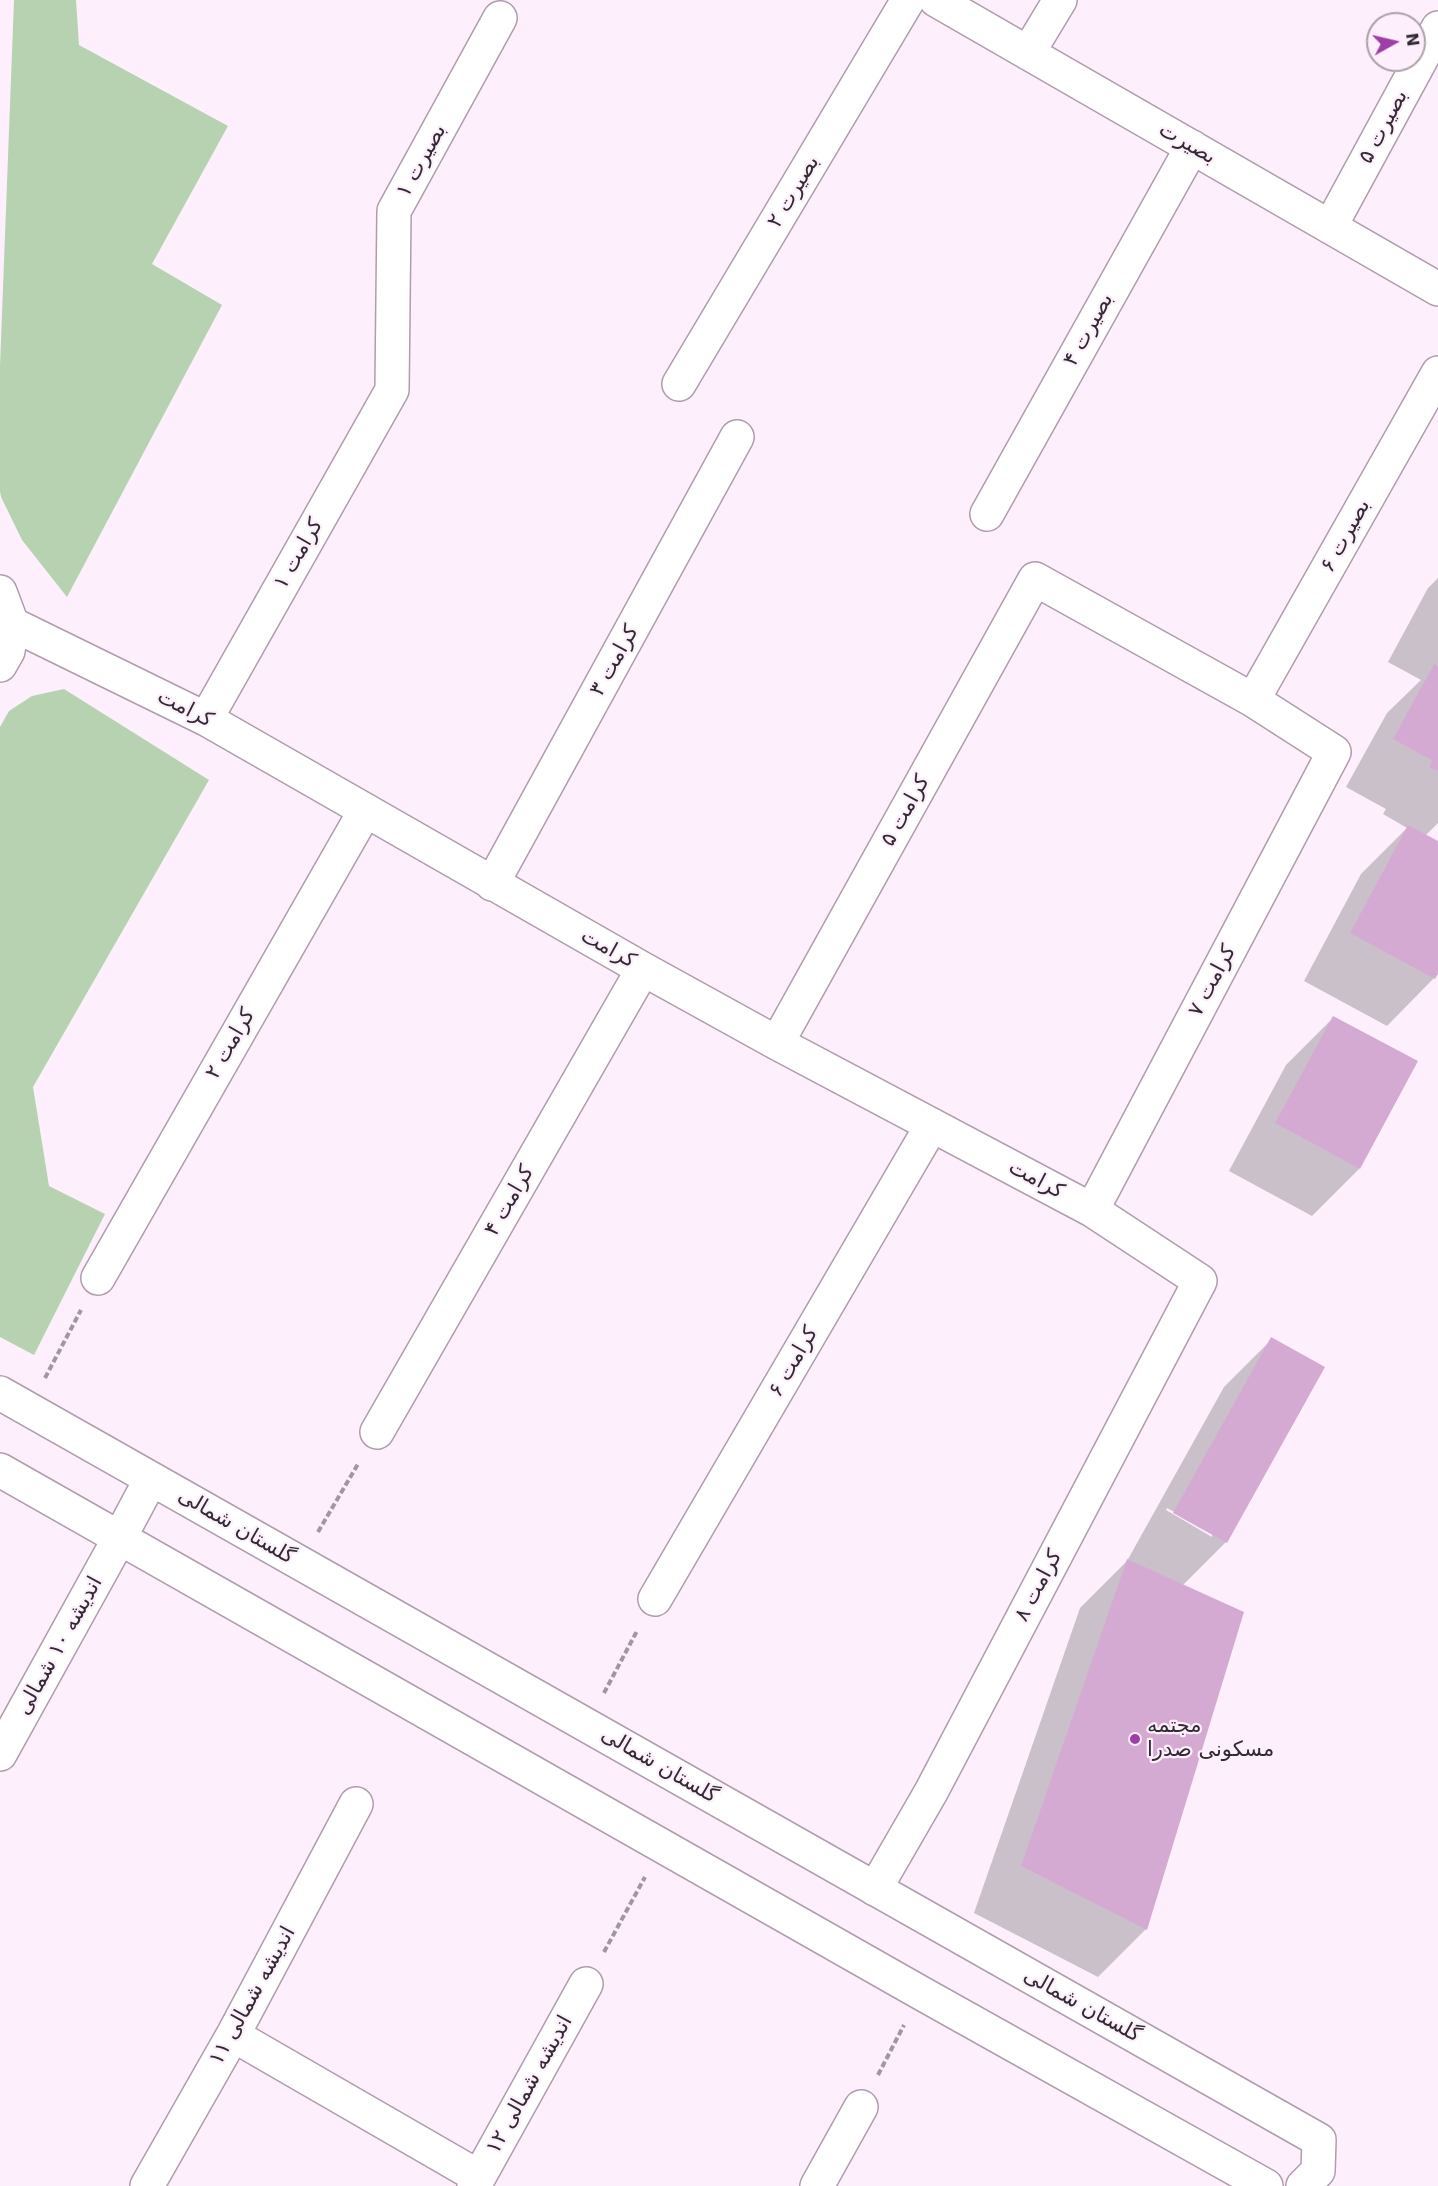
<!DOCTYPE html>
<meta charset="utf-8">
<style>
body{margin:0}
#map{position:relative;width:1438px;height:2186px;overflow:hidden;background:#fdf0fc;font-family:"DejaVu Sans",sans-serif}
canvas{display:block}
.north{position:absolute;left:1366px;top:12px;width:60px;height:60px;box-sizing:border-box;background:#fdf0fc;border:2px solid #aca1ab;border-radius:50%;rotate:82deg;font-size:16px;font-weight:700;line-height:24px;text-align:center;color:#322a32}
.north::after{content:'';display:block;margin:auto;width:21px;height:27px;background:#9e3fa7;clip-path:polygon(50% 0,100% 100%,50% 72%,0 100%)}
</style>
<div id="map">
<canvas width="1438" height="2186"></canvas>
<div class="north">N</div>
</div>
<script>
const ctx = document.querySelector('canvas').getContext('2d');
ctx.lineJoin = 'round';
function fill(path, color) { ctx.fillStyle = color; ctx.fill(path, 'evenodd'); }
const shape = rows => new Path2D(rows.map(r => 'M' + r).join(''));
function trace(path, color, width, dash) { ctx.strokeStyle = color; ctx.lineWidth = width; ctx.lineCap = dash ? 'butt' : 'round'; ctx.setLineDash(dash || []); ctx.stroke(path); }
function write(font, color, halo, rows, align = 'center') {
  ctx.font = font + ' "DejaVu Sans","Noto Naskh Arabic",sans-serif'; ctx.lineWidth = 4.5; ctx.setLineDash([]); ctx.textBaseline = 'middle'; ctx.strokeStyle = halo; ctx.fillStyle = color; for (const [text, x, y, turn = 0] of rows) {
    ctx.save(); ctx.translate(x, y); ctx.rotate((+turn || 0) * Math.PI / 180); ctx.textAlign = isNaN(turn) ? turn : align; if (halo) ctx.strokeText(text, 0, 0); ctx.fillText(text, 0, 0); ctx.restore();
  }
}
const green = shape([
 [14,0,76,0,79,45,228,126,152,264,222,305,67,597,22,540,1,497,0,491,0,366],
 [64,689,209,780,33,1087,49,1186,105,1214,34,1355,0,1337,0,727,9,711,32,696]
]);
const shadow = shape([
 [1438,578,1438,823,1425,836,1438,843,1438,971,1434,978,1387,1026,1304,981,1361,874,1407,828,1383,814,1386,809,1346,787,1387,713,1421,680,1388,662,1428,588],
 [1333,1018,1359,1169,1312,1216,1229,1171,1286,1065],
 [1272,1339,1323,1368,1226,1542,1182,1586,1242,1613,1146,1929,1098,1977,974,1913,1080,1608,1127,1561,1224,1387],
 [1167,1508,1212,1533,1212,1537,1166,1510]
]);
const building = shape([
 [1434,664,1438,666,1438,771,1429,767,1433,761,1393,739],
 [1408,825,1438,841,1438,974,1435,979,1350,933],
 [1333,1016,1418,1061,1360,1169,1275,1123],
 [1271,1337,1325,1367,1227,1543,1173,1513],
 [1127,1559,1244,1612,1147,1930,1021,1866]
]);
const path = shape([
 [45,1378,81,1310],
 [318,1532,358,1464],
 [604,1693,637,1631],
 [604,1952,645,1877],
 [878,2075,904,2025]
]);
const minor = shape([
 [936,0,1438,289],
 [1028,53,1060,0],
 [1330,227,1438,28],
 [679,384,908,0],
 [987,514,1192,147],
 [0,592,12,624,8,651,0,665],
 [12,624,206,719,643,969,777,1043,1092,1210,1200,1281,931,1792,875,1889],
 [1253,700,1438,373],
 [206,719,392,390,394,211,500,18],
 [492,884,737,437],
 [777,1043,1035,579,1253,700,1334,752,1092,1210],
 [98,1278,365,811],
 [377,1432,643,969],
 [655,1599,932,1125],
 [0,1754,120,1537],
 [233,2035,479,2177],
 [147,2186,233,2035,356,1804],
 [474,2186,586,1984],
 [817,2186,861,2107]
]);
const major = shape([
 [0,1393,1319,2140,1318,2171,1303,2186],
 [0,1470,921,1993,1266,2186],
 [120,1537,151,1479]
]);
const markers = [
 [1135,1739,6,"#9e3fa7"]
];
const streetNames = [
 ["بصیرت ۵",1384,127,-62],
 ["بصیرت",1187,144,30],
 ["بصیرت ۱",422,161,-61],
 ["بصیرت ۲",794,192,-59],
 ["بصیرت ۴",1089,330,-61],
 ["بصیرت ۶",1346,536,-61],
 ["کرامت ۱",299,554,-60],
 ["کرامت ۳",615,661,-61],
 ["کرامت",185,709,27],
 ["کرامت ۵",906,811,-61],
 ["کرامت",608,949,29],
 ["کرامت ۷",1213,981,-62],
 ["کرامت ۲",231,1044,-60],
 ["کرامت",1036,1180,28],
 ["کرامت ۴",510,1201,-60],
 ["کرامت ۶",794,1362,-60],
 ["گلستان شمالی",236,1527,30],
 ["کرامت ۸",1039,1586,-62],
 ["اندیشه ۱۰ شمالی",60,1646,-61],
 ["گلستان شمالی",659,1766,30],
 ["اندیشه شمالی ۱۱",253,1996,-61],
 ["گلستان شمالی",1082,2006,29],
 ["اندیشه شمالی ۱۲",530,2085,-61]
];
const poiNames = [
 ["مجتمه",1147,1727],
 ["مسکونی صدرا",1147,1751]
];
fill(green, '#b6d2b1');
fill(shadow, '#0003');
fill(building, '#d5aad2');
trace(minor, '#b09caf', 36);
trace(major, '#b09caf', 36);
trace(path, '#a197a1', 4, [6, 3]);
trace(minor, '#fff', 33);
trace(major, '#fff', 33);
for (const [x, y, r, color] of markers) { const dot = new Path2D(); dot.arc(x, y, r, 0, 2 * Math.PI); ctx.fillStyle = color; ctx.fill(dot); trace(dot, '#fdf0fc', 2); }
write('21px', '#322a32', '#fdf0fc', streetNames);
write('21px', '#322a32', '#fdf0fc', poiNames, 'left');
</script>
